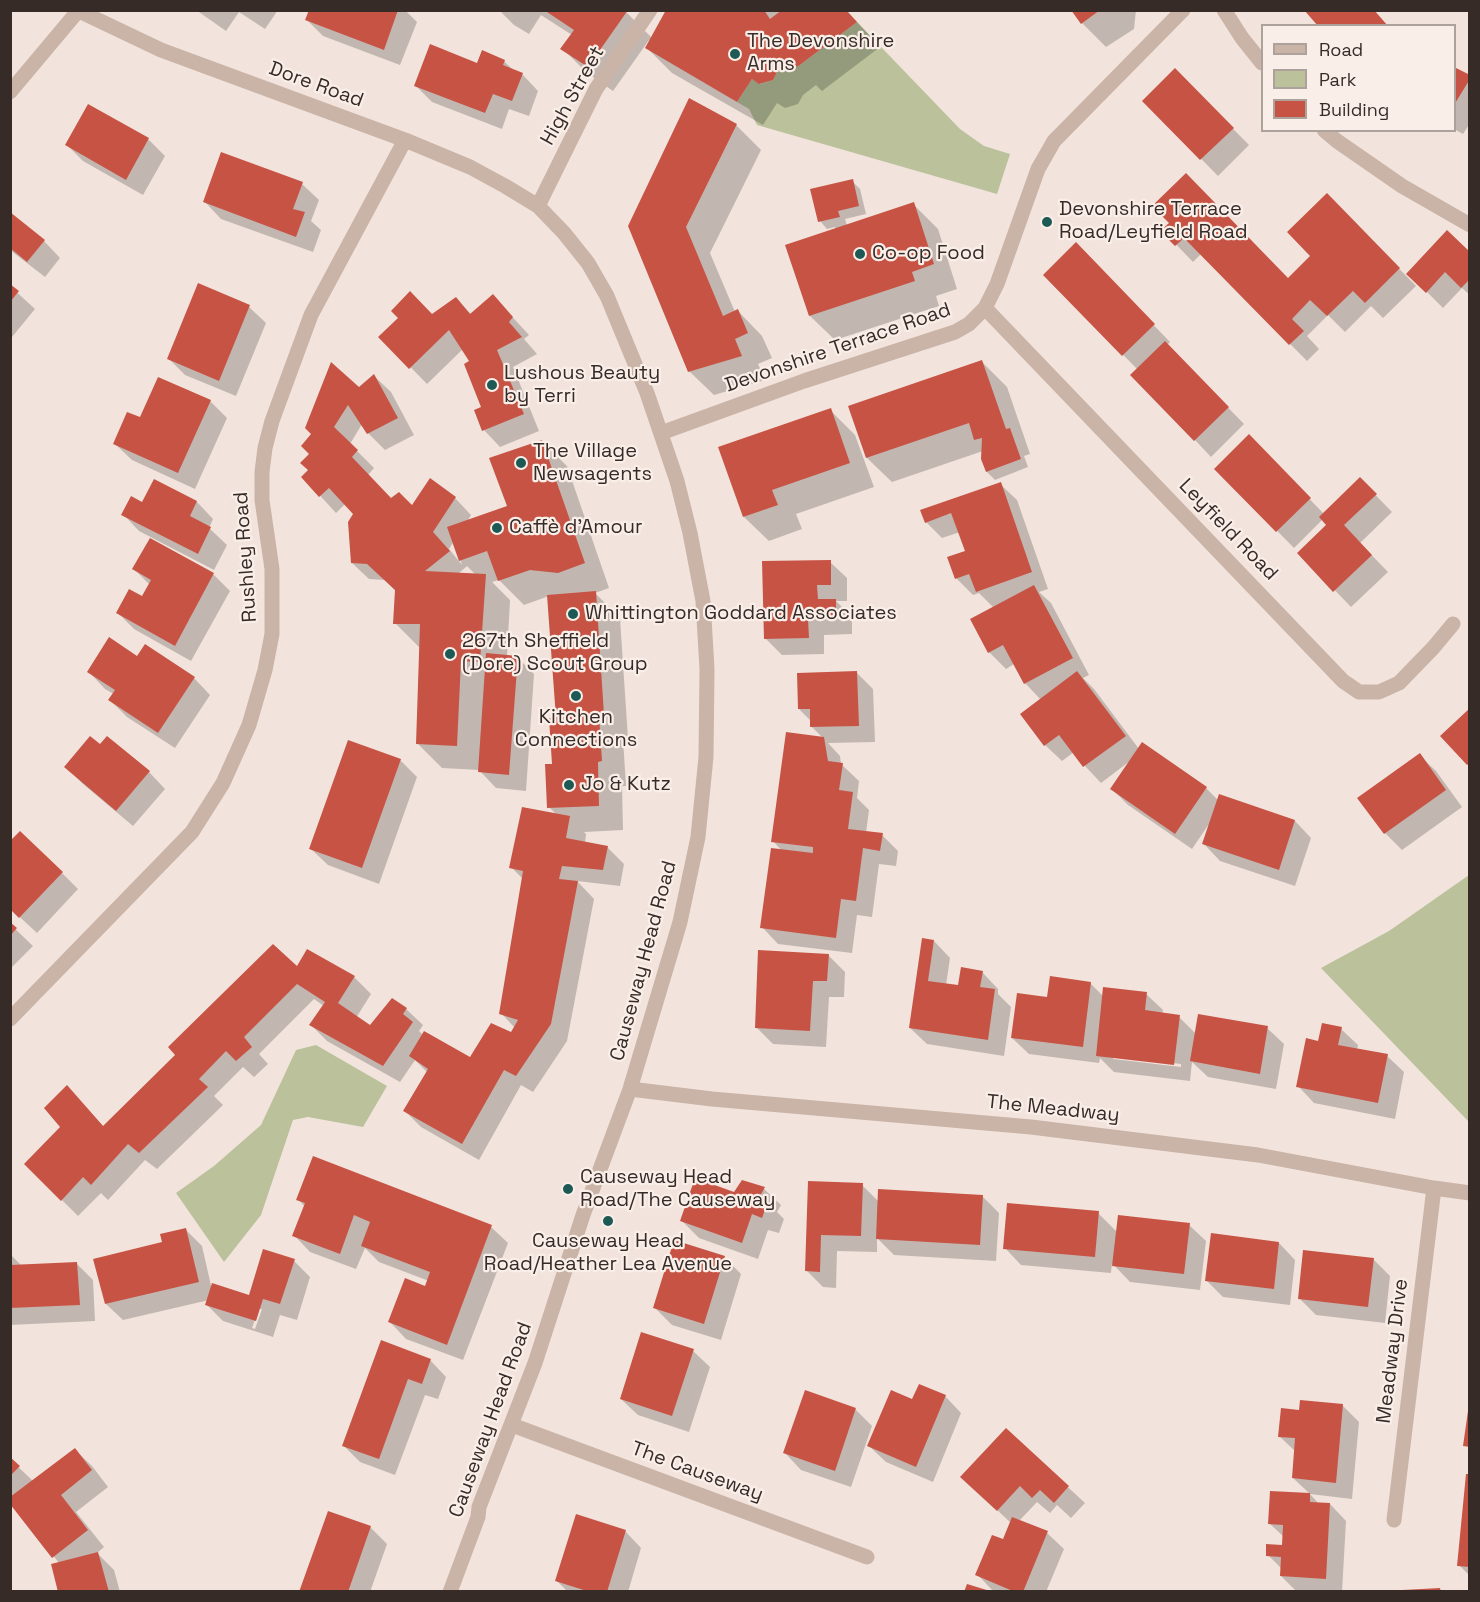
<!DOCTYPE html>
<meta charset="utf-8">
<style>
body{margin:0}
#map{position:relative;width:1480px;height:1602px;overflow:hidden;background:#f2e4dc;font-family:"Space Grotesk",sans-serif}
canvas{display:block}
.frame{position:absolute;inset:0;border:12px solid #372b28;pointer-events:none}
.legend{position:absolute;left:1261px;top:24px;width:195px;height:108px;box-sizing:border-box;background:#faefe8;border:2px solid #aca19b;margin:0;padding:8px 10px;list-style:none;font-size:18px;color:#372b28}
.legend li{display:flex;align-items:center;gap:12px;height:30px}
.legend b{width:30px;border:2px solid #aca19b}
</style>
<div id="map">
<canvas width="1480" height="1602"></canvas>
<div class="frame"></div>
<ul class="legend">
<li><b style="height:8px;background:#cab3a7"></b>Road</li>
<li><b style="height:16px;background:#bac19b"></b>Park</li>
<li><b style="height:16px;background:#c75345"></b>Building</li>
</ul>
</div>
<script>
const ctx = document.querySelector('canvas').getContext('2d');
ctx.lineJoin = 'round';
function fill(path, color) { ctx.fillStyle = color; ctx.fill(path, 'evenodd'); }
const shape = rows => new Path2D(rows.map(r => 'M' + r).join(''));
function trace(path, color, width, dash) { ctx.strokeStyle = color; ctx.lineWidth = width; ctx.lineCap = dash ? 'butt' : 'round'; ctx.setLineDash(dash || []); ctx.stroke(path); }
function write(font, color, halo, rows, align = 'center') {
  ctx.font = font + ' "Space Grotesk",sans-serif'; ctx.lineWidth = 4.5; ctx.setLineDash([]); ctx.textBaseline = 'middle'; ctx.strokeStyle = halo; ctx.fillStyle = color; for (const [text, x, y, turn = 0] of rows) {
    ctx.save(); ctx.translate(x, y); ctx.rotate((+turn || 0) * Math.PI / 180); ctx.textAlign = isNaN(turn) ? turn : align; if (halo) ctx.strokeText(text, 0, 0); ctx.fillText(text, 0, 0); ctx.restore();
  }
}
const green = shape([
 [857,22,960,129,984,146,1010,154,997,194,757,125,749,109,737,102,752,79,760,84,773,80,778,70,791,60,797,67],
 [1469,875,1469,1122,1321,968,1389,931],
 [316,1045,387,1086,363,1127,308,1117,293,1120,261,1215,224,1262,176,1193,214,1166,261,1125,296,1050]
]);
const shadow = shape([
 [196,10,278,10,265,29,239,12,226,31],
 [310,10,405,10,417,22,400,65,323,36,307,20],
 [499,10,624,10,652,38,667,10,780,10,782,12,784,10,851,10,848,12,880,47,822,91,816,85,803,95,798,104,785,108,777,103,763,125,672,73,647,48,651,41,649,40,613,91,587,73,562,48,572,35,541,15,529,34,514,25],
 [1073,10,1136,10,1134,29,1106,47,1082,23],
 [504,61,514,71,522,74,538,91,529,116,509,109,502,129,432,102,416,86,478,65],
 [1454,68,1470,77,1470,123,1463,134,1454,129],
 [1175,70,1249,145,1218,176,1144,101],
 [736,125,761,150,710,253,735,312,738,311,762,336,772,358,758,364,765,380,714,395,689,371,629,226],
 [148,139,165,156,143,195,83,161,67,145],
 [222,154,302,184,319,200,311,221,321,230,313,252,221,219,205,202],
 [852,181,860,189,866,214,845,219,847,226,913,204,938,229,957,289,936,296,939,306,835,340,810,316,787,245,835,230,835,227,827,229,820,221],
 [1327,195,1416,286,1383,318,1371,306,1345,332,1328,315,1307,336,1319,349,1307,361,1201,254,1193,262,1163,231,1171,223,1288,280,1312,256],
 [10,214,44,241,60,258,45,277,10,250],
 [1470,254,1470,295,1462,288,1443,308,1409,274],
 [1092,261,1170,342,1167,345,1244,424,1211,457,1195,440,1138,370,1045,275],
 [198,285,249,307,266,323,236,396,185,375,168,358],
 [10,286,35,309,12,337,10,335],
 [493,296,529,335,524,339,537,354,513,367,539,431,500,447,484,430,483,408,471,362,463,349,427,384,381,337,432,316,455,298,471,314],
 [982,362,1007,387,1030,454,1024,456,1028,467,995,480,987,472,983,459,983,451,892,482,867,458,850,407],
 [374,376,391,392,414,435,385,450,368,433,362,424,350,444,374,468,368,475,391,499,412,507,455,498,471,515,467,522,509,507,542,442,567,466,609,588,595,593,620,618,628,739,623,739,626,786,622,786,623,830,584,832,586,834,585,843,607,847,624,864,620,886,577,881,594,899,567,1041,533,1092,521,1085,479,1160,421,1127,405,1111,428,1073,415,1060,400,1082,327,1041,311,1025,324,1006,314,999,259,1054,268,1064,254,1077,243,1067,214,1096,223,1105,157,1169,145,1160,108,1200,101,1193,78,1216,26,1164,83,1104,104,1127,297,969,308,951,354,977,371,994,356,1018,370,1027,406,1009,423,1025,419,1031,423,1035,471,1059,511,1033,515,1028,501,1013,523,879,511,867,557,815,549,807,558,719,549,596,524,605,499,580,492,582,510,600,507,657,517,657,534,674,526,791,496,788,479,770,442,768,417,743,420,648,395,623,396,591,385,580,369,579,352,563,355,514,345,504,336,513,303,477,310,471,302,463,359,389],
 [454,541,462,565,449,549],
 [467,566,476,575,458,574],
 [210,401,227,418,195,489,132,460,115,444,140,419],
 [830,410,855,435,874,487,796,514,802,529,769,541,744,517],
 [1265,453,1324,514,1360,479,1392,512,1360,543,1388,572,1351,607,1299,553,1328,525,1323,519,1294,548,1216,469],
 [154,481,197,502,213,519,209,528,227,545,214,570,139,531,123,514,143,504],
 [1000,484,1017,500,1048,589,1039,592,1051,603,1089,675,1083,678,1094,689,1139,749,1206,788,1218,800,1220,796,1295,821,1311,838,1295,886,1220,861,1204,844,1209,824,1192,849,1128,805,1112,789,1130,761,1101,783,1085,766,1074,752,1062,761,1045,745,1041,700,1025,683,1014,664,1006,669,989,652,994,608,979,593,973,595,956,578,967,552,960,532,942,538,926,522],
 [150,540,213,574,230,591,191,661,134,629,118,613,143,598,150,585,134,569],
 [830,562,847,578,847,601,836,601,852,617,852,634,824,635,824,654,782,655,765,638],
 [138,658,194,678,210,695,175,748,127,717,110,700,114,694,105,689,89,672],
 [857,673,873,689,875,742,828,743,840,756,841,764,859,781,857,798,869,810,866,833,882,835,898,851,896,866,879,864,872,917,857,915,852,953,778,944,762,927,782,851,773,841,824,739,811,726,811,721,799,709],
 [100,746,149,772,165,789,133,826,83,784,66,767],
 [1419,755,1436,771,1462,807,1402,850,1385,833,1359,798],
 [400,760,417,777,379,884,328,865,311,849],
 [62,873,78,889,37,933,10,908],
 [10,924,33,946,10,969],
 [934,941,950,958,946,985,959,987,982,972,998,989,998,994,1011,1007,1004,1056,927,1044,910,1028],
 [828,955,845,972,844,997,829,997,826,1047,773,1044,756,1027],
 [1090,983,1104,997,1146,994,1163,1010,1162,1014,1179,1017,1196,1034,1267,1028,1284,1044,1276,1089,1208,1077,1192,1062,1190,1081,1114,1072,1100,1058,1099,1063,1029,1054,1012,1038,1048,999],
 [1113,1056,1181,1064,1181,1067,1113,1059],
 [1341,1029,1358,1045,1357,1050,1387,1056,1404,1072,1395,1119,1314,1103,1298,1086,1320,1042],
 [314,1158,491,1227,508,1243,463,1360,406,1339,390,1322,426,1288,429,1281,379,1262,365,1248,356,1269,310,1252,294,1235,305,1207,298,1199],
 [742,1182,764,1189,781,1205,777,1212,784,1219,779,1233,768,1230,758,1259,699,1238,682,1221,735,1194],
 [809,1183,862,1185,879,1202,982,1196,999,1213,996,1261,894,1255,877,1238,877,1252,837,1251,836,1288,823,1287,806,1270],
 [1098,1213,1117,1232,1189,1225,1206,1241,1200,1290,1130,1282,1112,1263,1111,1273,1021,1265,1005,1248],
 [185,1229,202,1246,212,1290,250,1297,294,1261,310,1277,297,1320,280,1315,273,1337,223,1321,207,1305,209,1300,123,1320,106,1304,164,1243],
 [259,1309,262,1309,255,1329,252,1328],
 [1279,1243,1295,1260,1290,1305,1223,1297,1206,1280],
 [10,1254,22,1266,77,1264,93,1280,95,1321,10,1325],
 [724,1257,741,1274,721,1340,672,1325,655,1308],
 [1373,1259,1390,1276,1385,1323,1316,1315,1299,1298],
 [382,1342,430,1360,446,1377,438,1399,425,1395,395,1475,360,1462,343,1445],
 [693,1351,710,1367,689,1432,638,1415,621,1399],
 [806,1392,856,1410,872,1426,851,1487,801,1470,785,1453],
 [945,1396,961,1413,933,1482,886,1462,869,1446,913,1401],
 [1343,1406,1359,1422,1352,1499,1310,1494,1293,1478,1296,1452,1279,1436,1300,1412],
 [1006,1430,1085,1503,1071,1518,1057,1505,1050,1513,1037,1502,1019,1521,1047,1533,1064,1549,1046,1592,994,1592,977,1574,1003,1541,1011,1523,979,1493],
 [75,1450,92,1466,108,1487,76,1512,104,1547,97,1553,114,1570,120,1592,59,1592,59,1563,14,1506,10,1509,10,1459,34,1482],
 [1470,1476,1470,1576,1459,1565],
 [1310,1494,1319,1504,1330,1504,1346,1521,1342,1592,1297,1592,1281,1576,1282,1569,1268,1555,1283,1547,1284,1537,1270,1524],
 [370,1527,387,1544,370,1592,300,1592],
 [625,1531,641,1548,628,1592,568,1592,556,1580]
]);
const building = shape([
 [309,10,398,10,384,50,305,20],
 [544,10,628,10,588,67,560,49,574,30],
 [666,10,764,10,770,19,782,10,846,10,857,22,797,67,791,60,778,70,773,80,759,84,752,79,737,102,645,48],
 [1071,10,1100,10,1081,24],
 [1304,10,1374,10,1388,26,1318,26],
 [430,44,477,63,482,50,505,60,503,65,523,73,512,101,493,94,485,113,414,86],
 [1454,67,1470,75,1470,79,1454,105],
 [1175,68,1234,128,1200,160,1142,101],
 [689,98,737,124,686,227,723,316,738,309,748,333,735,339,742,356,688,372,628,226],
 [88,104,149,138,126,180,65,145],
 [221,152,303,182,293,209,305,212,296,237,203,202],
 [1186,173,1288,278,1310,256,1287,232,1327,193,1400,268,1365,303,1353,291,1327,316,1310,300,1292,319,1304,331,1289,345,1184,238,1175,246,1160,231,1169,223,1152,206],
 [853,179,859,206,838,211,840,217,818,222,810,189],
 [914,202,934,264,912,272,915,281,809,316,785,245],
 [10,212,45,240,27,262,10,248],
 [1447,230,1470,252,1470,279,1461,288,1445,272,1426,293,1406,274],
 [1076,242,1155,324,1122,356,1043,275],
 [198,283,250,305,219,381,167,359],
 [10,284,19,291,10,302],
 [410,291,432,314,456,297,470,314,493,294,513,317,509,322,522,337,497,350,524,414,482,431,474,410,481,407,464,364,469,361,449,330,409,369,378,337,398,318,391,311],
 [1165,341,1229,407,1194,441,1130,375],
 [982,360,1006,429,1010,428,1021,459,986,472,981,459,982,438,974,440,969,423,866,458,848,406],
 [331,362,359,387,374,374,398,418,367,434,348,405,334,427,358,450,352,457,391,498,399,492,412,505,430,478,456,497,433,532,450,551,425,571,486,574,480,662,461,661,457,746,416,744,420,624,393,624,395,590,367,564,351,563,348,522,353,514,329,488,319,497,301,477,308,470,300,463,309,454,301,446,311,434,305,428],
 [158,377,211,400,178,473,113,444,127,412,140,417],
 [831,408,850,463,772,490,778,505,743,517,718,447],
 [1249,434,1311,498,1276,532,1214,469],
 [542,440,585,563,558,573,530,570,498,581,487,551,459,561,447,527,507,506,489,458],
 [1360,477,1377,494,1344,525,1372,555,1333,592,1297,553,1326,525,1319,517],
 [154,479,197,501,190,516,211,527,198,554,121,515,131,496,142,502],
 [1001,482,1032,572,976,592,969,574,955,579,947,557,965,551,951,513,925,523,920,510],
 [150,538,214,573,175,646,116,613,129,589,142,596,151,580,132,569],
 [831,560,831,585,817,585,818,599,836,599,836,618,808,619,809,638,764,639,762,561],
 [1034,585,1073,658,1024,684,1003,645,988,653,970,619],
 [596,591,604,715,599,715,602,761,598,762,599,806,547,808,545,764,552,764,549,718,556,718,547,595],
 [109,637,137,656,145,644,195,677,158,733,108,700,115,690,87,672],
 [486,653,518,656,509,775,478,772],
 [857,671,859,726,810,727,810,709,798,709,797,673],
 [1077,671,1126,736,1083,767,1059,735,1044,746,1020,714],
 [1470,708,1470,763,1467,765,1440,736],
 [786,732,824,737,828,761,843,763,839,790,853,792,848,829,883,833,880,851,863,848,856,901,841,899,836,938,760,928,771,848,813,853,813,847,771,842],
 [90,736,100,744,107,736,150,771,116,811,64,767],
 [348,740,401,759,362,868,309,849],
 [1142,742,1207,787,1175,834,1110,789],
 [1420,753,1446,790,1384,834,1357,798],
 [1219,794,1295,820,1279,870,1202,844],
 [522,807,570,816,566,838,608,846,603,870,562,866,559,879,578,881,551,1024,516,1076,504,1070,462,1144,403,1111,428,1069,409,1056,424,1031,470,1057,491,1023,511,1032,518,1020,499,1014,523,871,509,868],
 [20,831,63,872,19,918,10,909,10,841],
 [10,922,17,928,10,936],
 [922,938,934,940,928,981,958,985,961,967,983,971,980,987,995,989,988,1040,909,1028],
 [273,944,297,966,307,949,355,976,338,1003,370,1025,392,998,407,1008,403,1014,413,1022,383,1066,309,1025,325,1002,297,984,244,1037,252,1047,236,1061,226,1051,199,1079,208,1087,139,1153,128,1144,91,1185,83,1177,61,1201,24,1164,60,1127,44,1108,67,1085,103,1126,175,1055,168,1047],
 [758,950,829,954,827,981,813,981,810,1031,755,1028],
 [1050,976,1091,982,1083,1047,1011,1038,1017,993,1047,997],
 [1103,987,1147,992,1145,1010,1180,1015,1174,1065,1096,1056],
 [1198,1014,1268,1026,1260,1074,1190,1061],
 [1322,1023,1342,1027,1338,1045,1388,1054,1378,1103,1296,1087,1306,1038,1318,1041],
 [313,1156,492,1225,447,1345,388,1322,405,1278,425,1286,430,1272,361,1246,370,1222,354,1215,340,1254,292,1236,305,1203,296,1200],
 [695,1178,734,1192,742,1180,765,1187,759,1198,768,1201,762,1218,752,1214,742,1243,680,1221],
 [808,1181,863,1183,861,1236,821,1235,820,1272,805,1271],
 [878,1189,983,1195,980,1245,876,1239],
 [1007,1203,1099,1211,1095,1257,1003,1249],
 [1118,1215,1190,1223,1184,1274,1112,1266],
 [186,1228,199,1282,105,1304,93,1259,162,1242,160,1234],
 [1211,1233,1279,1242,1274,1289,1205,1281],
 [674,1240,725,1256,704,1324,653,1308],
 [263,1249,295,1259,280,1304,263,1299,256,1321,205,1305,212,1283,249,1295],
 [1303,1250,1374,1258,1368,1307,1298,1299],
 [77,1262,80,1305,10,1308,10,1265],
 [641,1332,694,1349,672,1416,620,1399],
 [381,1340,431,1359,422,1384,408,1379,379,1459,342,1446],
 [919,1384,946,1395,916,1467,867,1446,891,1390,912,1399],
 [805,1390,856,1408,835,1471,783,1453],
 [1300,1400,1343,1404,1336,1483,1292,1478,1295,1438,1278,1437,1281,1408,1299,1410],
 [1468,1411,1470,1411,1470,1447,1463,1446],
 [1006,1428,1069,1486,1054,1503,1040,1490,1032,1498,1020,1486,997,1511,960,1477],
 [75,1448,92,1470,61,1495,88,1530,52,1558,10,1504,10,1497],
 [10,1457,20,1466,10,1476],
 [1466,1474,1470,1474,1470,1567,1457,1566],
 [1270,1491,1310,1493,1310,1502,1330,1503,1326,1579,1280,1576,1281,1557,1266,1556,1266,1544,1282,1545,1283,1525,1268,1524],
 [328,1511,371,1526,348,1592,299,1592],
 [576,1514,626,1530,607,1592,590,1592,555,1581],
 [1012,1517,1048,1531,1023,1592,1015,1592,975,1575,992,1535,1003,1539],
 [98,1552,109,1592,58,1592,51,1564],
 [967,1584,990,1591,990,1592,964,1592],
 [1440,1588,1441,1592,1402,1592,1402,1590]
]);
const minor = shape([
 [77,10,161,50,405,140,470,167,505,186,538,206,564,233,588,263,607,296,647,393,677,481,690,533,703,601,707,669,706,757,698,837,680,922,630,1089,583,1215,535,1363,479,1507,478,1517,450,1592],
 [1224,10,1242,38,1262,63],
 [10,92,78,11],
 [1324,130,1337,141,1402,186,1470,225],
 [538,206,596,89,650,10],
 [985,308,1343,681,1359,692,1379,692,1399,683,1433,648,1453,624],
 [661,433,804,381,955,332,969,324,985,308,997,284,1038,169,1054,141,1183,10],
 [10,1019,192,832,223,783,249,725,265,670,272,634,272,569,262,500,262,472,265,448,272,421,311,315,405,140],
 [630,1089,712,1099,1031,1127,1258,1155,1434,1188,1470,1193],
 [512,1425,867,1557],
 [1394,1520,1434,1188]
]);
const markers = [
 [735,54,6,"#1d5955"],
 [1047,222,6,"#1d5955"],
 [860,254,6,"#1d5955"],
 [492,385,6,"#1d5955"],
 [521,463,6,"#1d5955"],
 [497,528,6,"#1d5955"],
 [573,614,6,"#1d5955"],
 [450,654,6,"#1d5955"],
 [576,696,6,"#1d5955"],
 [569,785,6,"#1d5955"],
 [568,1189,6,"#1d5955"],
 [608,1221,6,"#1d5955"]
];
const poiNames = [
 ["The Devonshire",747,42],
 ["Arms",747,65],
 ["Devonshire Terrace",1059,210],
 ["Road/Leyfield Road",1059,233],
 ["Co-op Food",872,254],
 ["Lushous Beauty",504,374],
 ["by Terri",504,397],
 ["The Village",533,452],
 ["Newsagents",533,475],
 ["Caffè d'Amour",509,528],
 ["Whittington Goddard Associates",585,614],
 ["267th Sheffield",462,642],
 ["(Dore) Scout Group",462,665],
 ["Kitchen",576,718,"center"],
 ["Connections",576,741,"center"],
 ["Jo & Kutz",581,785],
 ["Causeway Head",580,1178],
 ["Road/The Causeway",580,1201],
 ["Causeway Head",608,1242,"center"],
 ["Road/Heather Lea Avenue",608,1265,"center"]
];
const streetNames = [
 ["Dore Road",316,85,20],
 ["High Street",573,96,-61],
 ["Devonshire Terrace Road",838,348,-19],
 ["Leyfield Road",1228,530,46],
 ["Rushley Road",246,557,-94],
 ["Causeway Head Road",644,961,-75],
 ["The Meadway",1053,1109,6],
 ["Meadway Drive",1393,1351,-83],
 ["Causeway Head Road",491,1420,-70],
 ["The Causeway",697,1472,20]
];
fill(green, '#bac19b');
fill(shadow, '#0003');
fill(building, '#c75345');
trace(minor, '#cab3a7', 15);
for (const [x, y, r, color] of markers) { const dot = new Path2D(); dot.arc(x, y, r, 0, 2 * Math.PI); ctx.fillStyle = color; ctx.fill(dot); trace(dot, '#faefe8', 2); }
write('20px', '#372b28', '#faefe8', poiNames, 'left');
write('20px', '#372b28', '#faefe8', streetNames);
</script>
